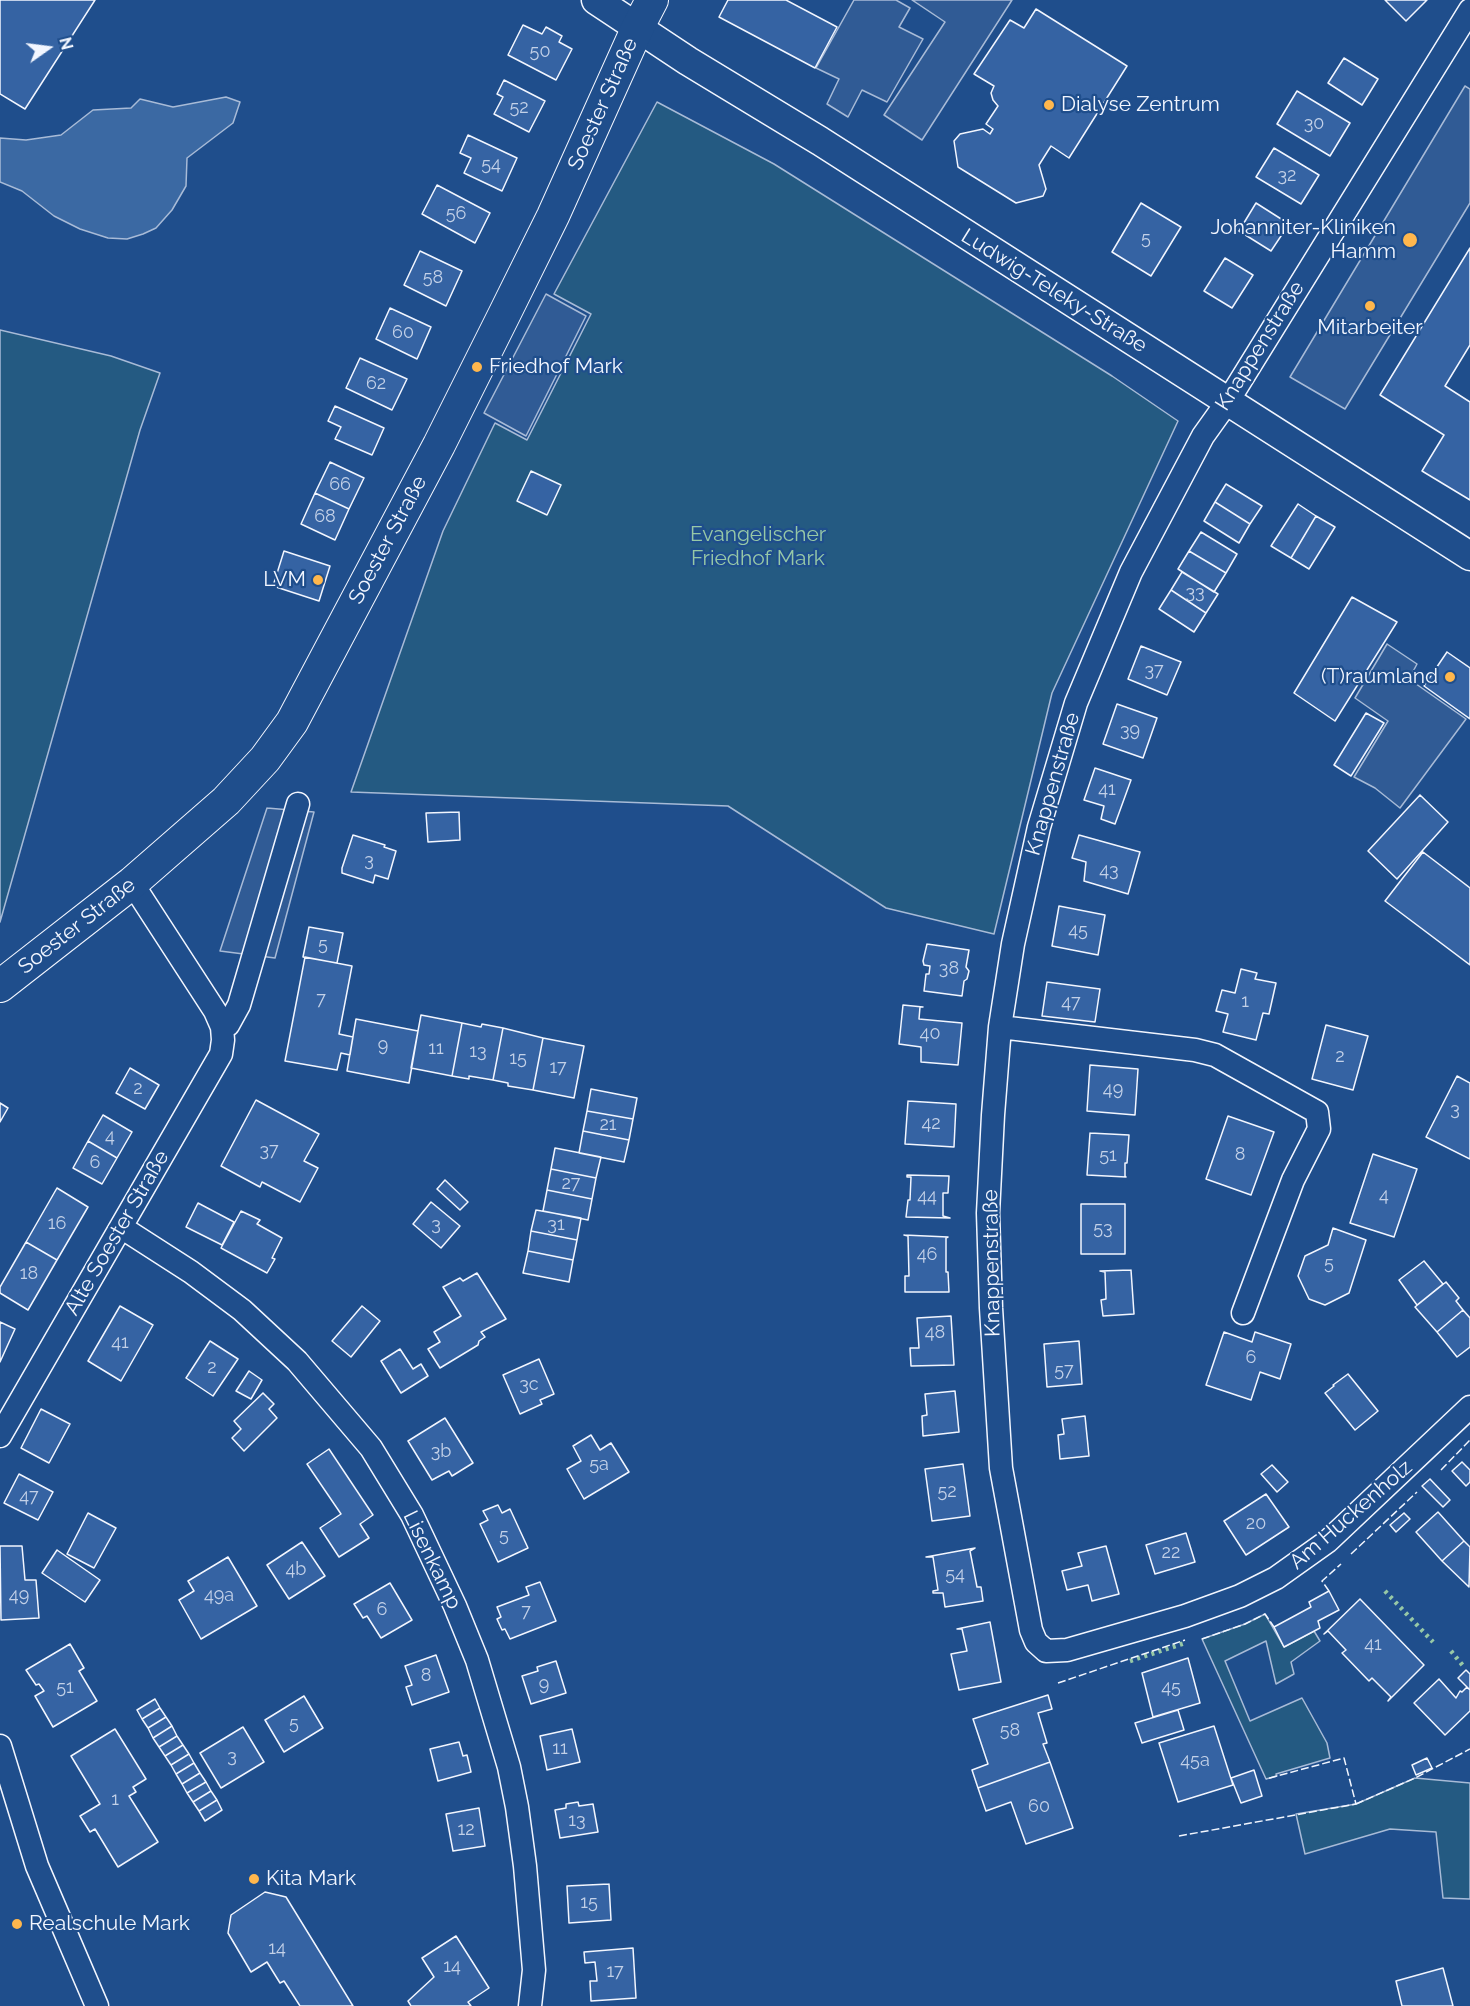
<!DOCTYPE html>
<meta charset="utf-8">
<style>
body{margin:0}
#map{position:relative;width:1470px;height:2006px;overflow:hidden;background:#1f4e8c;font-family:Raleway,sans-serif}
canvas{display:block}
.north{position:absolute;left:18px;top:18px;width:60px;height:60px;-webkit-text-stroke:4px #1f4e8c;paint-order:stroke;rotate:76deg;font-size:16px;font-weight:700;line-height:24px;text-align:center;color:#f2f6ff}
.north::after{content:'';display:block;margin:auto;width:21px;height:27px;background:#f2f6ff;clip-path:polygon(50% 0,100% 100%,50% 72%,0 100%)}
</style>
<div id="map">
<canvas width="1470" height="2006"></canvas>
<div class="north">N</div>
</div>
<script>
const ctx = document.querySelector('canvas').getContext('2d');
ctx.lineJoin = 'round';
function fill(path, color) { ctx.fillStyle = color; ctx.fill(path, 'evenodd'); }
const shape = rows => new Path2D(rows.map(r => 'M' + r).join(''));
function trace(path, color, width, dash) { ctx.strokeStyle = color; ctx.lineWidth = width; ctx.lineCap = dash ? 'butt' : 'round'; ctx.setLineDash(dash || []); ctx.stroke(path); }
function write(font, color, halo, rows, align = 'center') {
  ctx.font = font + ' Raleway,sans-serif'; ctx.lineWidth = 4.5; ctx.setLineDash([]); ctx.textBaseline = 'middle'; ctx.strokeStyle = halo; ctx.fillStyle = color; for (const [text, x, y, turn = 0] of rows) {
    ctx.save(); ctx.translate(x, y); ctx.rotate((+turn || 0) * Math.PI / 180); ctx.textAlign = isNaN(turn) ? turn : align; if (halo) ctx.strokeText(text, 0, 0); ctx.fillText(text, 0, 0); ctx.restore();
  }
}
const green = shape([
 [657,102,774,164,1112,376,1178,421,1052,693,994,934,886,908,728,806,351,792,443,531,495,423,527,440,591,314,554,294,657,102],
 [0,330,111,356,160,373,140,430,0,922,0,330],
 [1265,1614,1284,1647,1314,1631,1320,1641,1291,1662,1294,1674,1276,1684,1266,1641,1225,1661,1250,1721,1302,1698,1327,1743,1330,1758,1276,1774,1277,1776,1266,1779,1202,1639,1245,1624,1265,1614],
 [1415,1778,1470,1783,1470,1899,1443,1898,1436,1832,1390,1829,1305,1854,1296,1814,1356,1804,1415,1778]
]);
const parking = shape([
 [854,0,896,0,910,8,899,27,923,39,887,102,862,90,848,117,827,104,839,79,816,68,854,0],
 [912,0,1012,0,922,140,884,115,945,22,912,0],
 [1465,86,1470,89,1470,203,1345,409,1290,377,1465,86],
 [546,294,586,316,526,436,484,413,546,294],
 [1387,644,1417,664,1409,679,1466,719,1400,808,1375,788,1354,777,1388,721,1355,698,1387,644],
 [267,808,314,812,275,958,220,951,267,808]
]);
const water = shape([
 [226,97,240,102,233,123,187,158,186,186,172,210,156,228,143,234,127,239,108,238,80,229,54,216,22,191,0,182,0,138,26,140,61,135,93,110,131,108,140,99,173,107,226,97]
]);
const building = shape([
 [0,0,95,0,25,109,0,94,0,0],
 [728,0,786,0,837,27,815,68,719,17,728,0],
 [1385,0,1427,0,1406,21,1385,0],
 [1036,9,1127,66,1069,158,1051,146,1039,165,1046,189,1043,196,1016,203,958,167,954,141,960,134,983,129,990,134,993,129,986,124,998,106,993,100,991,93,994,86,974,74,1010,20,1024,28,1036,9],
 [523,25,542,34,546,27,562,36,559,42,572,49,556,80,508,55,523,25],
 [1344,58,1378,79,1362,105,1328,83,1344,58],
 [504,80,545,101,529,132,494,114,503,97,497,94,504,80],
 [1297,91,1350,123,1330,156,1277,124,1297,91],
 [468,135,517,158,502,191,464,173,471,158,460,153,468,135],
 [1274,148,1319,175,1301,204,1256,177,1274,148],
 [437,185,490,213,475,243,422,214,437,185],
 [1141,203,1181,227,1151,276,1112,252,1141,203],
 [1256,203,1289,224,1271,251,1239,231,1256,203],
 [1470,248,1470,345,1445,386,1470,402,1470,500,1422,471,1444,435,1380,395,1470,248],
 [420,251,462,271,446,306,404,285,420,251],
 [1225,258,1253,275,1232,308,1204,291,1225,258],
 [390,308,431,327,417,359,376,339,390,308],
 [360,358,407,379,392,410,346,388,360,358],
 [335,406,384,428,372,455,335,439,341,427,328,421,335,406],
 [330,462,364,478,349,509,315,493,330,462],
 [531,471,561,485,547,515,517,501,531,471],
 [1226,484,1262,506,1250,524,1215,502,1226,484],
 [315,493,349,509,335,540,301,524,315,493],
 [1215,502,1250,524,1239,543,1204,521,1215,502],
 [1298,504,1316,516,1291,558,1271,546,1298,504],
 [1316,516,1335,527,1309,569,1291,558,1316,516],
 [1201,532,1237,554,1226,573,1189,551,1201,532],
 [284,551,330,566,319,601,273,586,284,551],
 [1189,551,1226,573,1214,592,1178,569,1189,551],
 [1182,572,1218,594,1206,613,1171,590,1182,572],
 [1171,590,1206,613,1194,632,1159,609,1171,590],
 [1352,597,1397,622,1335,721,1294,693,1352,597],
 [1141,646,1181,662,1167,695,1128,679,1141,646],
 [1447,652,1470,668,1470,719,1424,686,1447,652],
 [1117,704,1157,718,1143,758,1103,744,1117,704],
 [1366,713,1384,723,1351,776,1334,765,1366,713],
 [1095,768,1131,780,1115,824,1101,819,1104,806,1084,800,1095,768],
 [1420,795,1448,822,1397,879,1368,851,1420,795],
 [459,812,460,840,428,842,426,813,459,812],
 [353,835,385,845,384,847,396,851,388,879,375,875,373,883,342,873,342,868,353,835],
 [1079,835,1140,852,1128,894,1084,881,1086,862,1072,858,1079,835],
 [1423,852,1470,888,1470,965,1385,901,1423,852],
 [1059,906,1105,915,1098,955,1052,946,1059,906],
 [309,927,343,933,337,963,303,957,309,927],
 [927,944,969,950,966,967,969,971,967,979,964,981,962,996,924,991,926,974,929,974,930,966,924,965,923,961,927,944],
 [305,957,352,966,339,1034,353,1037,350,1055,341,1053,337,1070,285,1061,305,957],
 [1241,969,1257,973,1255,979,1276,983,1269,1014,1263,1013,1256,1040,1223,1032,1228,1014,1216,1011,1222,990,1235,993,1241,969],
 [1047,982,1100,989,1095,1022,1042,1016,1047,982],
 [903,1005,923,1007,920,1007,919,1019,962,1023,958,1065,921,1062,921,1047,899,1044,903,1005],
 [421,1015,462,1023,452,1076,411,1068,421,1015],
 [356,1019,418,1031,409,1083,347,1071,356,1019],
 [462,1023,481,1027,482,1024,503,1028,493,1080,469,1076,469,1079,452,1076,462,1023],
 [1326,1025,1368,1036,1353,1090,1312,1079,1326,1025],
 [503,1028,543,1038,533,1090,508,1086,508,1083,493,1080,503,1028],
 [543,1038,584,1046,574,1098,533,1090,543,1038],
 [1090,1065,1138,1069,1135,1115,1087,1111,1090,1065],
 [130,1068,159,1085,145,1109,116,1093,130,1068],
 [1457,1076,1470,1083,1470,1159,1426,1137,1457,1076],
 [591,1089,637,1098,633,1119,587,1111,591,1089],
 [256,1100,319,1134,304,1161,318,1168,300,1202,262,1182,260,1187,221,1166,256,1100],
 [908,1101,956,1104,954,1147,905,1144,908,1101],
 [0,1103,8,1108,0,1122,0,1103],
 [587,1111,633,1119,629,1140,583,1131,587,1111],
 [103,1115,132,1132,117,1158,88,1141,103,1115],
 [1228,1116,1274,1132,1251,1195,1206,1179,1228,1116],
 [583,1131,629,1140,624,1162,579,1153,583,1131],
 [1090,1133,1129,1135,1127,1163,1125,1163,1125,1176,1126,1177,1087,1175,1090,1133],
 [88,1141,117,1158,102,1184,73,1168,88,1141],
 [555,1148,601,1157,596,1178,551,1169,555,1148],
 [1373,1154,1417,1169,1394,1237,1350,1223,1373,1154],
 [551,1169,596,1178,592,1199,547,1190,551,1169],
 [907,1175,949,1176,948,1193,943,1193,943,1216,950,1218,906,1217,908,1200,910,1200,911,1177,907,1177,907,1175],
 [445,1180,468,1202,460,1210,437,1189,445,1180],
 [57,1188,88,1207,57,1260,26,1242,57,1188],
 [547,1190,592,1199,588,1220,543,1211,547,1190],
 [431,1202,460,1226,441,1248,413,1224,431,1202],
 [198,1203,234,1222,222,1245,186,1227,198,1203],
 [1081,1204,1125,1204,1125,1254,1081,1254,1081,1204],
 [536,1210,581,1218,577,1240,531,1231,536,1210],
 [241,1211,260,1220,257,1224,282,1238,272,1258,275,1259,267,1273,221,1248,241,1211],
 [1333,1228,1366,1240,1349,1293,1325,1305,1309,1299,1298,1276,1305,1256,1328,1245,1333,1228],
 [531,1231,577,1240,573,1260,528,1251,531,1231],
 [904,1235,948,1237,946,1238,946,1272,948,1272,949,1292,905,1292,905,1276,909,1276,908,1236,904,1235],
 [26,1242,57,1260,28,1310,0,1293,0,1287,26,1242],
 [528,1251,573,1260,569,1282,523,1273,528,1251],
 [1424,1261,1443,1284,1417,1305,1399,1280,1424,1261],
 [1131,1270,1134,1314,1103,1316,1101,1300,1106,1299,1105,1272,1100,1271,1131,1270],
 [477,1273,506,1319,481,1332,485,1337,479,1341,478,1345,440,1368,428,1349,440,1342,434,1332,461,1316,443,1287,460,1278,463,1281,477,1273],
 [1446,1282,1459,1298,1456,1301,1463,1310,1437,1332,1415,1307,1446,1282],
 [120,1306,153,1325,121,1381,88,1361,120,1306],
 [362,1306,380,1321,351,1357,332,1341,362,1306],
 [1463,1310,1470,1318,1470,1347,1457,1357,1437,1332,1463,1310],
 [951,1316,954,1365,911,1366,910,1348,919,1348,917,1318,951,1316],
 [0,1322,15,1329,0,1362,0,1322],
 [1224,1332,1252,1342,1255,1332,1291,1344,1280,1379,1260,1372,1251,1400,1206,1385,1224,1332],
 [210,1341,238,1359,213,1396,186,1378,210,1341],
 [1079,1341,1082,1384,1047,1387,1044,1344,1079,1341],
 [400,1349,413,1369,421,1364,428,1376,401,1393,381,1361,400,1349],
 [539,1359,554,1394,540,1400,542,1404,520,1414,503,1375,539,1359],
 [249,1371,262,1380,251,1399,236,1391,249,1371],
 [1348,1374,1378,1411,1355,1430,1325,1393,1334,1386,1333,1385,1348,1374],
 [955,1391,959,1432,923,1436,922,1416,927,1415,925,1394,955,1391],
 [263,1393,274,1404,269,1409,277,1418,244,1451,232,1438,241,1429,234,1421,263,1393],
 [41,1409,70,1424,49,1463,21,1448,41,1409],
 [1085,1416,1089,1456,1060,1459,1058,1435,1064,1434,1062,1419,1085,1416],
 [445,1418,473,1463,452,1476,449,1471,432,1480,408,1441,445,1418],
 [591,1435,600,1450,611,1443,629,1472,584,1499,567,1469,581,1461,573,1446,591,1435],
 [329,1449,373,1515,360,1524,369,1538,339,1557,320,1528,341,1514,307,1464,329,1449],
 [1462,1462,1470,1470,1470,1482,1466,1486,1452,1471,1462,1462],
 [963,1464,970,1516,932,1521,925,1469,963,1464],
 [1272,1465,1288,1482,1277,1492,1261,1474,1272,1465],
 [19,1474,53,1492,38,1520,4,1503,19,1474],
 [1430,1479,1450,1500,1443,1507,1422,1486,1430,1479],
 [1266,1494,1289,1527,1246,1555,1224,1521,1266,1494],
 [498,1505,502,1513,510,1509,528,1548,498,1562,480,1524,488,1520,483,1511,498,1505],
 [1438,1512,1464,1541,1442,1561,1416,1532,1438,1512],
 [88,1513,116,1528,94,1568,67,1554,88,1513],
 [1404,1513,1410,1519,1396,1532,1390,1525,1404,1513],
 [1186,1533,1195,1562,1155,1574,1146,1545,1186,1533],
 [1464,1541,1470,1547,1469,1587,1442,1561,1464,1541],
 [302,1542,325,1576,289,1599,267,1565,302,1542],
 [0,1546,22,1546,25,1580,36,1580,39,1618,1,1620,0,1546],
 [1106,1546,1119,1594,1092,1601,1088,1585,1067,1590,1062,1571,1082,1566,1078,1553,1106,1546],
 [975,1548,970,1551,977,1587,981,1587,983,1601,945,1607,943,1593,933,1593,933,1591,938,1590,933,1557,926,1557,975,1548],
 [57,1550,100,1580,85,1602,42,1573,57,1550],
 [228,1557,257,1606,201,1639,179,1600,194,1591,188,1581,228,1557],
 [540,1582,556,1621,510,1639,505,1629,502,1630,497,1619,501,1617,497,1607,529,1595,526,1587,540,1582],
 [390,1583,412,1620,381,1638,367,1616,363,1618,354,1604,390,1583],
 [1329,1591,1339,1610,1318,1621,1320,1628,1284,1647,1274,1627,1311,1607,1309,1602,1329,1591],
 [1360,1599,1424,1665,1388,1701,1391,1697,1372,1678,1369,1681,1342,1653,1346,1650,1328,1631,1324,1634,1360,1599],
 [990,1622,1001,1682,959,1690,951,1654,967,1651,962,1629,957,1629,990,1622],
 [70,1644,84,1668,79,1671,97,1701,53,1727,35,1696,44,1691,39,1684,36,1685,26,1670,70,1644],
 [436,1655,449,1692,412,1705,406,1687,412,1685,405,1666,436,1655],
 [1188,1658,1200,1703,1153,1717,1142,1673,1188,1658],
 [556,1661,566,1693,531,1704,522,1676,538,1671,537,1667,556,1661],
 [1466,1670,1470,1674,1470,1690,1458,1678,1466,1670],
 [1439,1679,1456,1698,1460,1691,1462,1692,1467,1687,1470,1690,1470,1711,1445,1735,1414,1703,1439,1679],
 [1048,1695,1052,1709,1038,1713,1047,1743,1043,1744,1050,1762,978,1788,972,1770,988,1764,973,1719,1048,1695],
 [304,1696,323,1728,284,1752,265,1720,304,1696],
 [155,1699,160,1708,142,1719,137,1710,155,1699],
 [160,1708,166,1717,148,1728,142,1719,160,1708],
 [1178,1710,1184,1730,1142,1743,1135,1723,1178,1710],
 [166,1717,172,1726,153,1738,148,1728,166,1717],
 [172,1726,177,1736,159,1747,153,1738,172,1726],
 [1214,1726,1233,1785,1178,1802,1159,1743,1214,1726],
 [243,1727,264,1762,221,1788,200,1753,243,1727],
 [115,1729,146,1779,133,1787,136,1792,129,1796,158,1842,118,1867,95,1829,90,1832,80,1816,100,1804,71,1756,115,1729],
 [572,1729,580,1762,547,1770,540,1736,572,1729],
 [177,1736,183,1745,165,1756,159,1747,177,1736],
 [459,1742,463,1756,467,1755,471,1772,438,1781,430,1749,459,1742],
 [183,1745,189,1754,171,1765,165,1756,183,1745],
 [189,1754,194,1763,176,1774,171,1765,189,1754],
 [1427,1758,1432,1768,1416,1775,1412,1765,1427,1758],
 [1050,1762,1073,1828,1026,1844,1011,1802,986,1811,978,1788,1050,1762],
 [194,1763,200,1773,182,1784,176,1774,194,1763],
 [1254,1770,1262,1796,1241,1803,1231,1778,1254,1770],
 [200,1773,206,1782,187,1793,182,1784,200,1773],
 [206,1782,211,1791,193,1802,187,1793,206,1782],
 [211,1791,217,1800,199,1811,193,1802,211,1791],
 [217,1800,222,1810,205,1821,199,1811,217,1800],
 [578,1802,579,1806,593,1804,598,1832,560,1838,555,1810,566,1808,566,1804,578,1802],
 [479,1808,485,1846,453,1851,446,1814,479,1808],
 [609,1884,611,1920,569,1923,567,1886,609,1884],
 [265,1892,286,1897,353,2006,300,2006,284,1981,280,1983,267,1962,251,1972,228,1933,231,1915,265,1892],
 [456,1936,489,1988,468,2002,471,2006,411,2006,408,2001,434,1977,422,1958,456,1936],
 [633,1948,636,1998,591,2001,590,1981,597,1981,595,1962,585,1963,584,1952,633,1948],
 [1443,1968,1453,2006,1402,2006,1396,1981,1443,1968]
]);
const minor = shape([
 [1470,10,1228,401,1203,436,1131,572,1076,703,1039,827,1013,944,1000,1027,993,1115,988,1213,991,1308,1001,1468,1031,1630,1036,1642,1046,1651,1067,1650,1185,1616,1240,1596,1276,1578,1328,1541,1470,1407],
 [222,1027,228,1025,239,1005,298,804],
 [1000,1027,1195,1050,1215,1055,1317,1112,1319,1129,1293,1180,1243,1313],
 [121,1227,191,1272,242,1310,297,1361,371,1448,412,1515,455,1606,477,1660,509,1767,517,1807,525,1866,534,1970,530,2006],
 [0,1436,221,1054,223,1040,222,1027,215,1011,132,883],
 [0,1746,37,1866,97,2006]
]);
const tertiary = shape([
 [596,0,688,61,820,141,1470,556]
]);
const secondary = shape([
 [0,986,132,883,226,801,265,759,292,722,439,445,504,315,553,216,638,27,652,0]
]);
const hedge = shape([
 [1385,1591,1433,1642],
 [1451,1651,1464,1667],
 [1130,1661,1185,1643]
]);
const fence = shape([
 [1441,1470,1470,1440],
 [1351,1554,1417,1492],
 [1329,1591,1322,1581,1341,1564],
 [1202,1639,1245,1624,1265,1614,1274,1627],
 [1058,1683,1185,1640],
 [1356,1804,1415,1778,1470,1749],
 [1179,1836,1356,1804,1344,1758,1266,1779]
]);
const markers = [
 [1049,105,6,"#ffb74d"],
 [1410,240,8,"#ffb74d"],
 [1370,306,6,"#ffb74d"],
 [477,367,6,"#ffb74d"],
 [318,580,6,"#ffb74d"],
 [1450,677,6,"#ffb74d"],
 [254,1879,6,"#ffb74d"],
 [17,1924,6,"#ffb74d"]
];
const numberNames = [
 ["50",540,52],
 ["52",519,108],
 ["30",1314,124],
 ["54",491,165],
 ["32",1287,176],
 ["56",456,214],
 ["5",1146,239],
 ["58",433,278],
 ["60",403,333],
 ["62",376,384],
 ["66",340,485],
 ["68",325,517],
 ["33",1195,593],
 ["37",1154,671],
 ["39",1130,731],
 ["41",1107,790],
 ["3",369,861],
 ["43",1109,871],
 ["45",1078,931],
 ["5",323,945],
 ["38",949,969],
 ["7",321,1000],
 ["1",1245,1002],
 ["47",1071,1003],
 ["40",930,1034],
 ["9",383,1046],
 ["11",436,1049],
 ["13",478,1052],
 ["2",1340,1057],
 ["15",518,1059],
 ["17",558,1068],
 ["2",138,1089],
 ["49",1113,1090],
 ["3",1455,1110],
 ["42",931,1124],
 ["21",608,1125],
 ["4",110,1137],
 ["37",269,1151],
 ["8",1240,1155],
 ["51",1108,1156],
 ["6",95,1163],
 ["27",571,1184],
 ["4",1384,1196],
 ["44",927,1197],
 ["16",57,1224],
 ["3",436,1225],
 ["31",556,1225],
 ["53",1103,1229],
 ["46",927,1255],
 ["5",1329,1264],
 ["18",29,1274],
 ["48",935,1333],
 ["41",120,1343],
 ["6",1251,1358],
 ["2",212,1368],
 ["57",1064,1371],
 ["3c",529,1385],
 ["3b",441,1452],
 ["5a",599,1465],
 ["52",947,1492],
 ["47",29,1497],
 ["20",1256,1524],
 ["5",504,1536],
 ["22",1171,1553],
 ["4b",296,1570],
 ["54",955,1575],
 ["49",19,1596],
 ["49a",219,1596],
 ["6",382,1610],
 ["7",526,1612],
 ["41",1373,1645],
 ["8",426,1676],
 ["9",544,1685],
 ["51",65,1688],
 ["45",1171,1688],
 ["5",294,1724],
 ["58",1010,1731],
 ["11",560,1749],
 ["3",232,1757],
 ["45a",1195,1761],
 ["1",115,1800],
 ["60",1039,1807],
 ["13",577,1821],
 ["12",466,1830],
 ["15",589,1903],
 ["14",277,1949],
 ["14",452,1967],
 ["17",615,1972]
];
const streetNames = [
 ["Soester Straße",603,104,-66],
 ["Ludwig-Teleky-Straße",1054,291,32],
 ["Knappenstraße",1260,346,-58],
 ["Soester Straße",388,540,-62],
 ["Knappenstraße",1053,784,-74],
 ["Soester Straße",77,926,-38],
 ["Alte Soester Straße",117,1233,-60],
 ["Knappenstraße",992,1263,-91],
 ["Am Huckenholz",1351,1515,-41],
 ["Lisenkamp",432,1560,64]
];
const poiNames = [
 ["Dialyse Zentrum",1061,105],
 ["Johanniter-Kliniken",1396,228,"right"],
 ["Hamm",1396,252,"right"],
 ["Mitarbeiter",1370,328,"center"],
 ["Friedhof Mark",489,367],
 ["LVM",306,580,"right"],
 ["(T)raumland",1438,677,"right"],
 ["Kita Mark",266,1879],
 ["Realschule Mark",29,1924]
];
const parkNames = [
 ["Evangelischer",758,535],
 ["Friedhof Mark",758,559]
];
fill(green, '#245a82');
trace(green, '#a8bbd7', 1.5);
fill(parking, '#305b95');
trace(parking, '#a8bbd7', 1.5);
fill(water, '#3b69a3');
trace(water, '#a8bbd7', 1.5);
fill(building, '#3563a3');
trace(building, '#f2f6ff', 1.5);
trace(minor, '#f2f6ff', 25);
trace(tertiary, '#f2f6ff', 31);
trace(secondary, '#f2f6ff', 34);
trace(minor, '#1f4e8c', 22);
trace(tertiary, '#1f4e8c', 28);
trace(secondary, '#1f4e8c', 32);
trace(hedge, '#97c8a6', 4.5, [3, 4.5]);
trace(fence, '#f2f6ff', 1.5, [8, 3]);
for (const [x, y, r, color] of markers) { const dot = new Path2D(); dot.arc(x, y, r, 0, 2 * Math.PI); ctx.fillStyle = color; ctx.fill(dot); trace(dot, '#1f4e8c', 2); }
write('18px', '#c3d1e8', null, numberNames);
write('21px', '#f2f6ff', '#1f4e8c', streetNames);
write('21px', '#f2f6ff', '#1f4e8c', poiNames, 'left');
write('21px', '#97c8a6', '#1f4e8c', parkNames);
</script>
